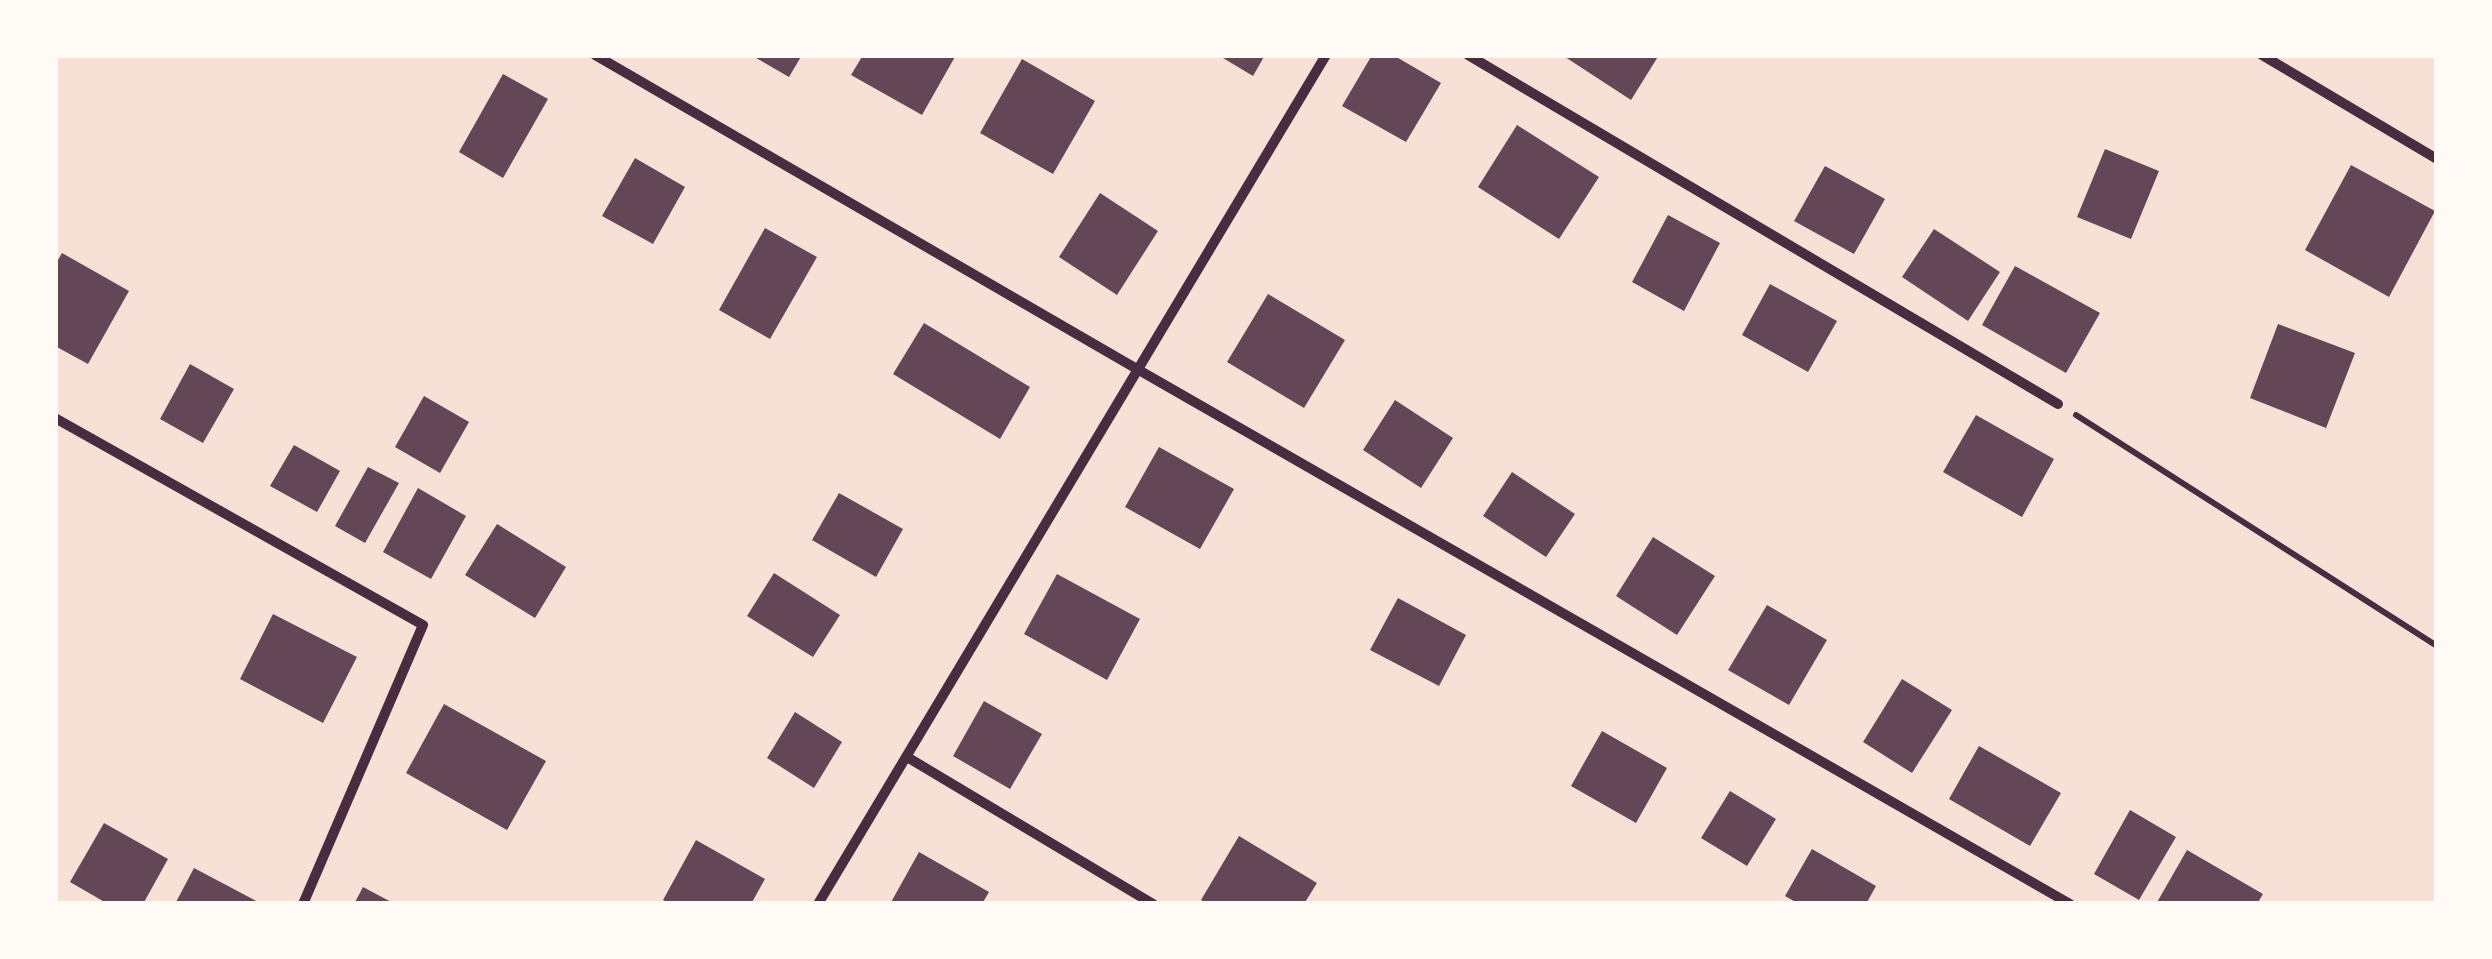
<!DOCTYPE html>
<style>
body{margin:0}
#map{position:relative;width:2492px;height:959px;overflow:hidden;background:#f7e1d7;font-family:"Times New Roman",serif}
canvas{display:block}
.frame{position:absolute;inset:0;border:58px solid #fffaf5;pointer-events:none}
</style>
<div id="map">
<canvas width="2492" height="959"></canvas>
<div class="frame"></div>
</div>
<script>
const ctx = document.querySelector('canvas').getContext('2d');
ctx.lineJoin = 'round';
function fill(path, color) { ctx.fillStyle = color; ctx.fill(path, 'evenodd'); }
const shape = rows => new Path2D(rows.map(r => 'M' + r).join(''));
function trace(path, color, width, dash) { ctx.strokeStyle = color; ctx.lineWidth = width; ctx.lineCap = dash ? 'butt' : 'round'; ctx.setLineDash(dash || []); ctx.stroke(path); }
const building = shape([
 [751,55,802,55,789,77],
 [863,55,956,55,922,115,851,75],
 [1218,55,1265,55,1253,76],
 [1372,55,1393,55,1441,83,1406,142,1342,106],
 [1562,55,1659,55,1631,100],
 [1022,59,1095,101,1053,174,980,133],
 [503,74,548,99,503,178,459,152],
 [1517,125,1599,177,1559,239,1478,187],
 [2105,149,2159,171,2131,239,2077,217],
 [635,158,685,187,653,244,602,216],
 [2351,165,2435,211,2389,297,2305,250],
 [1825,166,1885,199,1854,254,1794,221],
 [1100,193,1158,231,1117,295,1059,257],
 [1668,215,1720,243,1684,311,1632,282],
 [765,228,817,257,770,339,719,310],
 [1934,229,2000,272,1968,321,1902,277],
 [62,253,129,291,88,364,55,346,55,265],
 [2015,266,2100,313,2066,373,1982,325],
 [1770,284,1837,321,1808,372,1742,335],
 [1268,294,1345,340,1304,408,1227,362],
 [924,323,1030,387,1000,439,893,374],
 [2278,324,2355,353,2326,428,2250,398],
 [190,364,234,389,203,443,160,419],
 [424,396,469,422,440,473,395,447],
 [1395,400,1453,438,1421,488,1363,450],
 [1976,415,2054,459,2022,517,1943,472],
 [294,445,340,471,317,512,270,486],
 [1159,447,1234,489,1200,549,1125,507],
 [368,467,399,483,365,543,335,526],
 [1512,472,1575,514,1546,557,1483,516],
 [418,488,466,516,431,579,383,552],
 [839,493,903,529,876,577,812,540],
 [497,524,566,567,535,618,465,575],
 [1653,537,1715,576,1677,635,1616,596],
 [774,573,840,615,813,657,747,616],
 [1057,574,1140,619,1107,680,1024,634],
 [1398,598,1466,635,1439,686,1370,650],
 [1767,605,1827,640,1789,705,1728,670],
 [273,614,357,657,323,723,240,679],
 [1902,679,1952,710,1912,773,1863,742],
 [984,701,1042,734,1010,789,953,756],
 [444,704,546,761,507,830,406,773],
 [795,712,842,742,814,788,767,758],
 [1602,731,1667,768,1636,823,1571,786],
 [1979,746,2061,793,2030,846,1949,799],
 [1730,791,1776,819,1747,866,1701,838],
 [2130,810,2176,837,2139,900,2094,874],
 [104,823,168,859,143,904,108,904,70,882],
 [1239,836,1317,883,1304,904,1209,904,1201,900],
 [696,840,765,879,751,904,669,904,663,900],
 [1812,849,1876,886,1866,904,1799,904,1785,896],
 [2187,850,2263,894,2257,904,2156,904],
 [919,852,989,892,982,904,890,904],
 [194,868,262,904,175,904],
 [363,887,395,904,354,904]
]);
const path = shape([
 [2076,415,2437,646]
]);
const minor = shape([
 [595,55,1137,369,2070,904],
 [1468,55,2058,404],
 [2262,55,2437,159],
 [55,418,423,625,303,904],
 [907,757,1153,904],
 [818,904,1326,55]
]);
fill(building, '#644757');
trace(path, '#4a2c40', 6);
trace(minor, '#4a2c40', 10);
</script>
